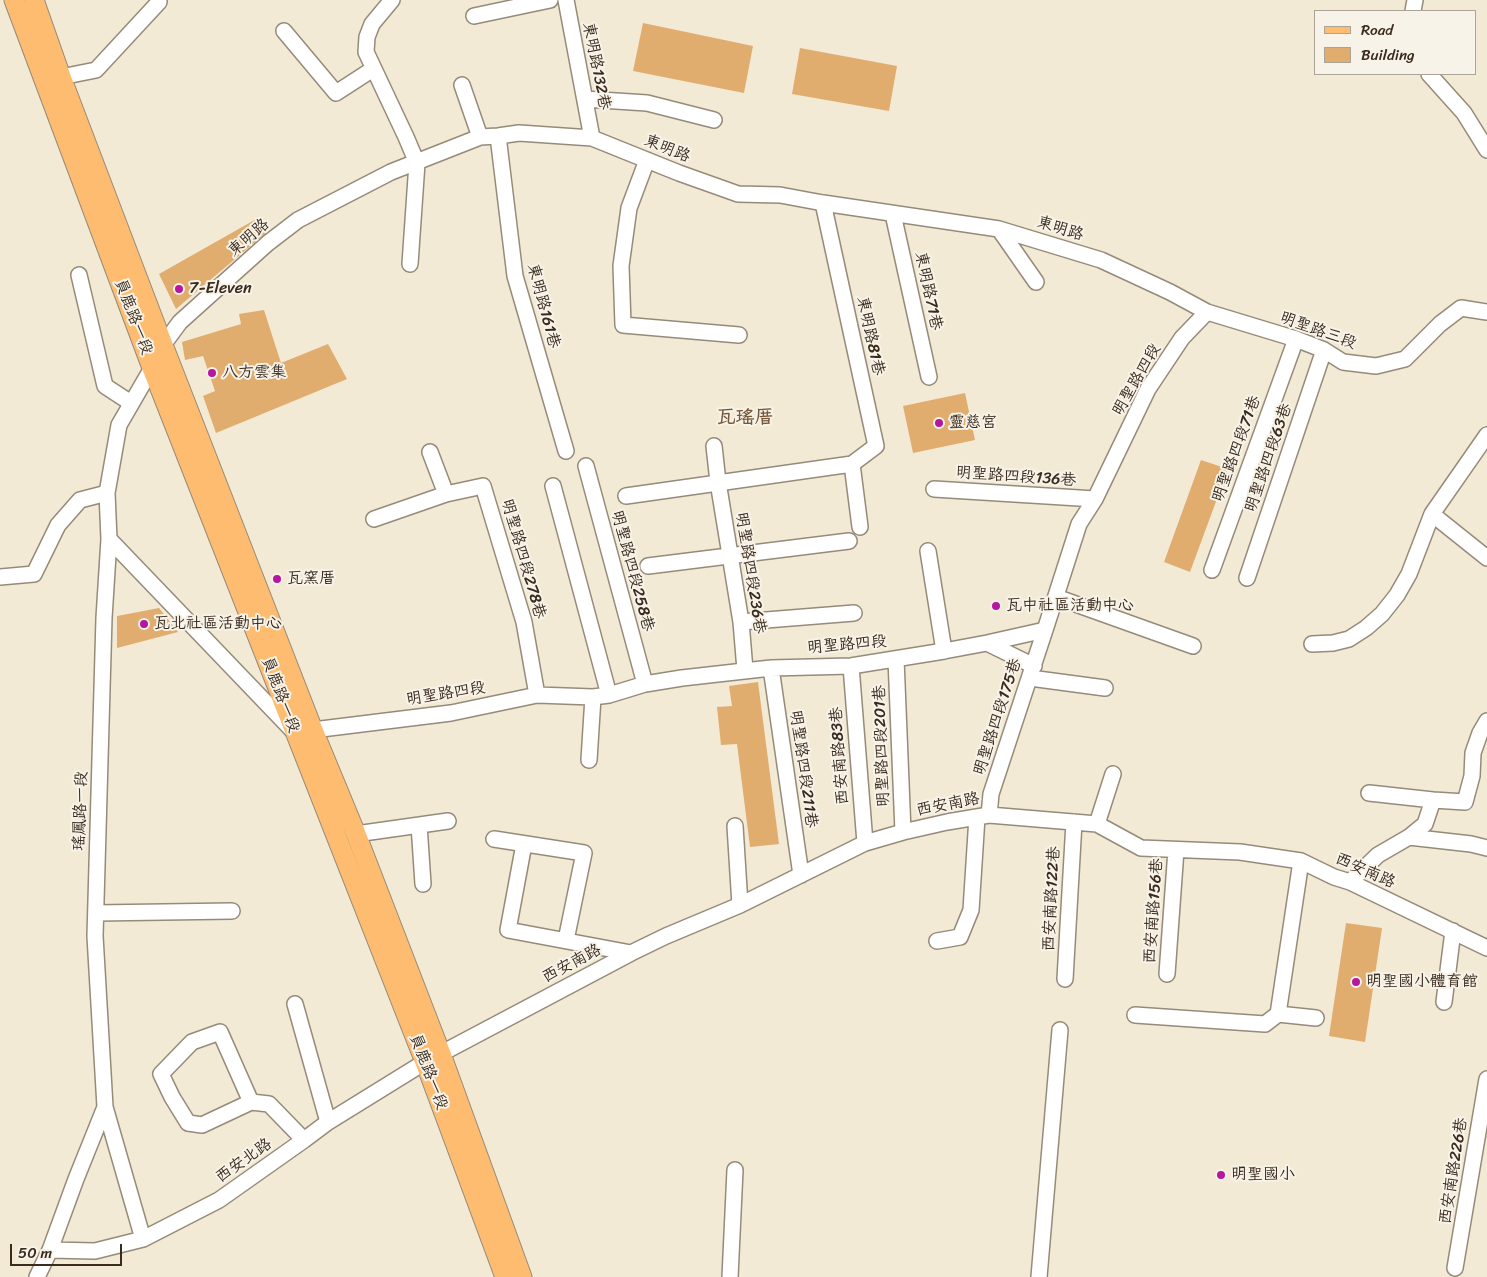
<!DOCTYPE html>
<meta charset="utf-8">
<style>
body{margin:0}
#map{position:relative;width:1487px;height:1277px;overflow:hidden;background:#f2ead5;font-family:Sriracha,sans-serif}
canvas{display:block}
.legend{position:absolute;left:1314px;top:10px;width:162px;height:65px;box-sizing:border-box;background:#f7f3e8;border:1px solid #aca397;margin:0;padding:6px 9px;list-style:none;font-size:15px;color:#3b2a1e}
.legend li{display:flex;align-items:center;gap:10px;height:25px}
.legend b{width:25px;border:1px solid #aca397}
.scale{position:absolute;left:10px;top:1244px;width:112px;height:22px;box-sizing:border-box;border:2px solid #3b2a1e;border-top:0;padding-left:6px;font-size:15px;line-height:18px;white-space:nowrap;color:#3b2a1e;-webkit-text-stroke:4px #f7f3e8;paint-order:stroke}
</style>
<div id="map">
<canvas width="1487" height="1277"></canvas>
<ul class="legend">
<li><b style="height:6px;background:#fdbc6f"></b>Road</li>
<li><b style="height:14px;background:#e1ad6f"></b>Building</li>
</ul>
<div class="scale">50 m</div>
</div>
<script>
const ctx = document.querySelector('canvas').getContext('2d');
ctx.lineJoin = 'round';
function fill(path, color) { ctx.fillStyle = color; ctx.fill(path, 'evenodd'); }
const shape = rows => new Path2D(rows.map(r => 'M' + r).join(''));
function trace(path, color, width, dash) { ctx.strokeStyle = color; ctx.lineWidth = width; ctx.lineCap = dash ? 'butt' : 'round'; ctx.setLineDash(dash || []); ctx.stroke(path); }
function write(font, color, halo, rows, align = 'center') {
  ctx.font = font + ' Sriracha,"LXGW WenKai TC",sans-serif'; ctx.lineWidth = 4; ctx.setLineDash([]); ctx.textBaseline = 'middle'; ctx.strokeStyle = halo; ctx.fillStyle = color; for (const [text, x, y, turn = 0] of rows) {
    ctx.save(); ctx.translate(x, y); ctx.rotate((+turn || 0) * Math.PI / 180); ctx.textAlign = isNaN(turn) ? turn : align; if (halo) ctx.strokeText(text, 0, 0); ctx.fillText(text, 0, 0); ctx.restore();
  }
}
const building = shape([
 [643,23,753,46,744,93,633,71],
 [800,48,897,66,889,111,792,94],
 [258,218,267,232,176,309,159,274],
 [264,310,281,363,328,344,347,379,216,433,203,396,215,391,203,356,185,360,182,342,241,324,239,314],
 [965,393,975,440,913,453,903,406],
 [1201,460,1228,469,1190,572,1164,562],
 [159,608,178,632,117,648,117,616],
 [758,682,779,844,750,847,737,744,721,745,717,707,732,706,729,686],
 [1346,923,1382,928,1365,1042,1329,1036]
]);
const minor = shape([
 [392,0,372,24,367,37,366,52,406,137,417,163,410,264],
 [566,0,592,138],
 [1413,11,1415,0],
 [474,16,550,0],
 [284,31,336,93,373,69],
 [1429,74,1464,113,1487,150],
 [61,77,96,70,159,2],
 [462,85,480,137],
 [585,99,647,103,714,120],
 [498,136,515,276,566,451],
 [647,160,629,208,621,266,623,325,739,335],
 [823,203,876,446,852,464],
 [893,214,929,377],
 [999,229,1036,282],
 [79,275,105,386,131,403],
 [1487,435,1432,514,1487,558],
 [714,446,718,482,741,622,745,670],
 [430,452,446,494],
 [852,464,860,527],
 [586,466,645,684],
 [553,486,609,695],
 [934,489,1095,499],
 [626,496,852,464],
 [374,519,446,494,483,486,524,622,537,695],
 [109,539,296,734,313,730,451,713,537,695,593,697,609,695,645,684,682,678,771,668,851,666,944,651,987,643,1045,630,1079,524,1095,499,1148,389,1182,338,1207,312],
 [928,551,944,651],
 [648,566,849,541],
 [1212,570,1296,339],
 [0,577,34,574,58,525,80,500,107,493],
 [1247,578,1324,350],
 [1056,597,1193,646],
 [741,622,854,613],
 [987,643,1034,666],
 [1312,644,1333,643,1349,639,1366,628,1382,614,1397,595,1409,574,1432,514],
 [896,659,903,832],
 [851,666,865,843],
 [771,668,801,875],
 [1030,678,1105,688],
 [589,760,593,697],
 [1369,793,1433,800],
 [989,815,991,794,1045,630],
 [1097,824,1113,774],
 [419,825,423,884],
 [735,826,740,905],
 [356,834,448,821],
 [1409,837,1471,844,1487,848],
 [494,839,584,853,566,940],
 [524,844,508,930,631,953],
 [1301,861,1278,1014,1316,1018],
 [1350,882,1378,855,1409,837,1425,824,1433,800,1465,802,1472,776,1473,753,1480,733,1487,721],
 [96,913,232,911],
 [937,941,960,937,971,910,977,817],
 [1167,974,1176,850],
 [1065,979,1074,822],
 [1444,1002,1453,931],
 [295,1004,328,1122],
 [1135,1015,1265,1024,1278,1014],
 [251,1102,220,1032,192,1042,161,1074,172,1097,188,1123,202,1125,251,1102,269,1104,304,1140],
 [105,1107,143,1239],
 [50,1250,95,1251,143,1239,219,1200,304,1140,328,1122,425,1062,631,953,666,936,740,905,865,843,903,832,947,822,989,815,1097,824,1141,848,1240,852,1301,861,1334,877,1350,882,1487,948],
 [1455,1268,1487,1079],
 [37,1277,50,1250,76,1179,105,1107,95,936,104,618,109,539,107,493,119,425,152,368,163,345,180,322,268,243,298,220,391,172,480,137,498,136,519,133,592,138,679,173,738,194,780,195,823,203,999,229,1101,260,1170,292,1207,312,1296,339,1324,350,1343,362,1376,366,1405,359,1440,324,1461,308,1487,312],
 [730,1277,735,1170],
 [1039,1277,1060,1030]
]);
const major = shape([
 [14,0,152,368,425,1062,505,1277],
 [34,0,61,77,163,345,313,730,356,834,441,1054,522,1277]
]);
const markers = [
 [179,289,5,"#b5179e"],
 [212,373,5,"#b5179e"],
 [939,423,5,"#b5179e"],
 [277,579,5,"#b5179e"],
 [996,606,5,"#b5179e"],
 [144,624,5,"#b5179e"],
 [1356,982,5,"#b5179e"],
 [1221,1175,5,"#b5179e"]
];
const streetNames = [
 ["東明路132巷",596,66,79],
 ["東明路",667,149,22],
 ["東明路",1060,229,17],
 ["東明路",249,238,-41],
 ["東明路71巷",928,291,78],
 ["東明路161巷",543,306,75],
 ["員鹿路一段",133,317,69],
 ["明聖路三段",1318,331,20],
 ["東明路81巷",870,336,78],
 ["明聖路四段",1137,380,-60],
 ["明聖路四段71巷",1237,449,-70],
 ["明聖路四段63巷",1269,458,-71],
 ["明聖路四段136巷",1016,477,4],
 ["明聖路四段278巷",523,559,74],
 ["明聖路四段258巷",632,571,75],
 ["明聖路四段236巷",750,573,81],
 ["明聖路四段",847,645,-5],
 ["明聖路四段",446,694,-9],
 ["員鹿路一段",280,695,69],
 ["明聖路四段175巷",998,717,-72],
 ["明聖路四段201巷",882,746,-92],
 ["西安南路83巷",840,756,-94],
 ["明聖路四段211巷",803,769,82],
 ["西安南路",948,805,-11],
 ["瑤鳳路一段",81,811,-88],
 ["西安南路",1365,871,24],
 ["西安南路122巷",1052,899,-87],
 ["西安南路156巷",1154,911,-86],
 ["西安南路",572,964,-28],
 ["員鹿路一段",428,1072,69],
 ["西安北路",244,1161,-35],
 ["西安南路226巷",1454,1171,-81]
];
const poiNames = [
 ["7-Eleven",189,289],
 ["八方雲集",222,373],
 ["靈慈宮",949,423],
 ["瓦窯厝",287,579],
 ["瓦中社區活動中心",1006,606],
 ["瓦北社區活動中心",154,624],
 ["明聖國小體育館",1366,982],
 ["明聖國小",1231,1175]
];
const quarterNames = [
 ["瓦瑤厝",745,418]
];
fill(building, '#e1ad6f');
trace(minor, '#968a7a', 18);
trace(major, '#968a7a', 21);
trace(minor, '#fff', 15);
trace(major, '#fdbc6f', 19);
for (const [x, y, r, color] of markers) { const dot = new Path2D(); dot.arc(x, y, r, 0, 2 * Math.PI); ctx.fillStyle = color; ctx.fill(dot); trace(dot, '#f7f3e8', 2); }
write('16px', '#3b2a1e', '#f7f3e8', streetNames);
write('16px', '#3b2a1e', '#f7f3e8', poiNames, 'left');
write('bold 19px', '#75583a', '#f7f3e8', quarterNames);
</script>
